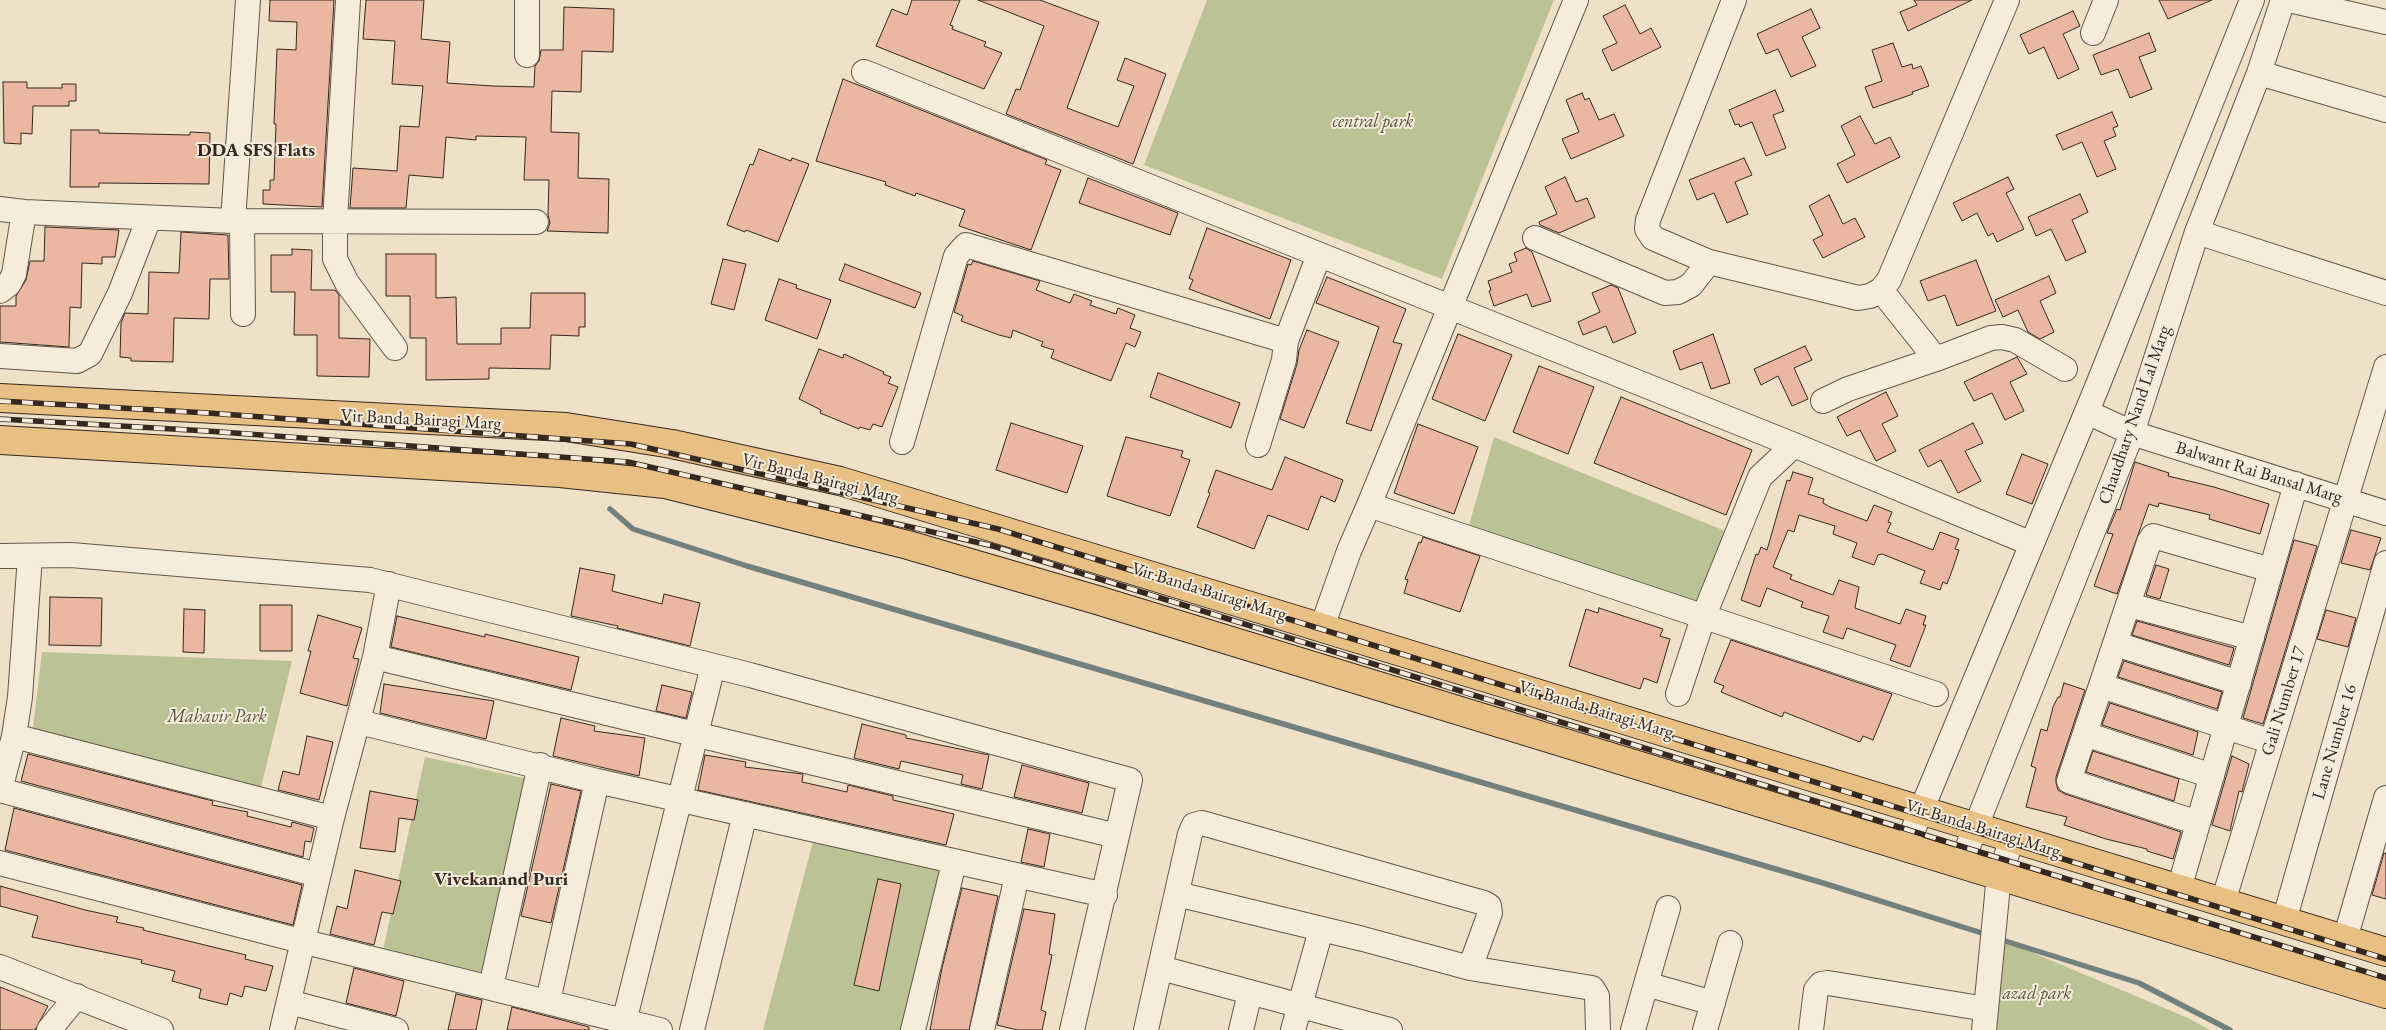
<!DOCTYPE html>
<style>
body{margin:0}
canvas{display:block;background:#efe1c7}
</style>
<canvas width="2386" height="1030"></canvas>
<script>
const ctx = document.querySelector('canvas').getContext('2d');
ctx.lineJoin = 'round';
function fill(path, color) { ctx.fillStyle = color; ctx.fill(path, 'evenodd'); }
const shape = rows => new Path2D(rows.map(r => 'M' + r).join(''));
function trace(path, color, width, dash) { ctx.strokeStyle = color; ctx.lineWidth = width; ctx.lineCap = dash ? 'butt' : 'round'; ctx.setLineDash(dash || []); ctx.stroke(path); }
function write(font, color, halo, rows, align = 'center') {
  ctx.font = font + ' "EB Garamond",serif'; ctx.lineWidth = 4; ctx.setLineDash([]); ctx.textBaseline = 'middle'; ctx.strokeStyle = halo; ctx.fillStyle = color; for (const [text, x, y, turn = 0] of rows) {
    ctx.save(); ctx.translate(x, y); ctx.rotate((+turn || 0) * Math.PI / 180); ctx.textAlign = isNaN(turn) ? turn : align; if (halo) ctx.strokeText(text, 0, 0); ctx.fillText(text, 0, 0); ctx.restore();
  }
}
const green = shape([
 [1207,0,1554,0,1442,279,1144,165],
 [1494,437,1735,535,1693,615,1468,529],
 [42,652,292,661,261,787,32,736],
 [425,757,533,780,492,977,383,950],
 [815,834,947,863,906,1030,763,1030],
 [2005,941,2188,1018,2210,1030,1995,1030]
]);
const stream = shape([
 [610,509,633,529,747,566,1823,883,1988,935],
 [1999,939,2139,983,2230,1030]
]);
const building = shape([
 [270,0,334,0,322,207,263,204,263,190,270,190,270,180,274,180,276,124,274,124,277,49,296,50,297,22,269,21,270,0],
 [366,0,424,0,421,39,450,42,447,83,493,86,534,87,535,66,539,61,541,50,563,50,564,7,614,9,613,52,582,51,581,92,552,91,551,132,579,133,578,178,609,179,608,233,547,231,550,223,548,215,549,180,524,180,526,137,476,136,476,140,446,137,443,178,409,175,406,208,350,208,353,168,397,171,400,126,419,127,423,86,392,84,395,41,363,39,366,0],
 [912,0,960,0,950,25,953,26,952,29,986,42,984,46,1002,53,984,89,876,46,892,9,907,15,912,0],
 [978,0,1040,0,1099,22,1067,108,1118,127,1134,86,1117,80,1125,58,1166,74,1133,164,1006,114,1016,89,1020,90,1044,26,978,0],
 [1914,0,1972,0,1908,31,1900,12,1917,5,1914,0],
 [2159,0,2212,0,2168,19,2159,0],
 [1625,5,1640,34,1651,28,1661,47,1612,71,1602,50,1617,43,1603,16,1625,5],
 [1811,9,1820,28,1802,37,1816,66,1791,77,1778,49,1766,54,1757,34,1811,9],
 [2073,11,2080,26,2063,34,2079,69,2058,79,2044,47,2029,54,2020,35,2073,11],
 [2149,33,2156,51,2139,57,2152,89,2130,98,2118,69,2101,75,2093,55,2149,33],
 [1893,43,1902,67,1912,64,1913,69,1921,66,1929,86,1912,92,1913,94,1873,108,1865,87,1882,81,1872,50,1893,43],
 [843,79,1047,160,1045,164,1061,170,1031,250,959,226,965,210,916,193,915,196,885,185,886,182,816,161,843,79],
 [3,82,27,82,27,88,62,88,62,84,76,84,76,101,69,101,69,106,33,106,32,134,21,133,21,144,4,143,3,82],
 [1775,90,1784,111,1773,115,1786,148,1766,156,1752,122,1740,127,1739,124,1735,125,1729,110,1775,90],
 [1582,93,1585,100,1589,98,1599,120,1614,114,1624,136,1571,159,1562,139,1579,132,1566,100,1582,93],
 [2112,112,2118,126,2113,128,2116,136,2104,141,2116,169,2097,177,2082,142,2063,150,2056,135,2112,112],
 [1860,116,1875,144,1890,137,1900,157,1847,183,1837,164,1855,155,1841,126,1860,116],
 [71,130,99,130,99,133,190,135,190,132,210,133,209,184,99,183,99,187,70,187,71,130],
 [759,149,791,161,792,158,809,164,778,242,746,230,745,232,727,225,750,164,753,165,759,149],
 [1744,158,1752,175,1735,182,1748,214,1727,223,1714,193,1697,200,1689,180,1744,158],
 [1565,177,1576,202,1587,198,1595,217,1559,233,1540,225,1539,222,1557,214,1545,187,1565,177],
 [2008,177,2014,189,2006,193,2024,229,1997,242,1993,233,1988,236,1977,213,1962,221,1953,203,2008,177],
 [1088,178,1178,213,1170,235,1079,203,1088,178],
 [2080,194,2088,212,2072,220,2086,252,2066,261,2051,229,2036,236,2028,217,2080,194],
 [1829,195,1843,224,1855,218,1865,237,1823,258,1813,240,1823,235,1809,206,1829,195],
 [45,227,119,230,115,257,102,257,102,264,82,263,81,308,70,307,69,347,0,342,0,306,16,306,16,296,26,280,30,261,44,261,45,227],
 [1207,228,1291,260,1270,319,1189,289,1193,280,1189,278,1207,228],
 [181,232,228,235,229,279,210,279,209,319,174,318,173,362,131,361,131,358,120,357,121,323,125,313,148,314,149,272,179,273,181,232],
 [1526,248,1532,252,1551,301,1532,307,1527,294,1494,306,1489,291,1491,290,1488,281,1512,272,1509,264,1517,261,1514,253,1526,248],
 [292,249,312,250,311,290,335,290,339,295,339,338,370,339,369,377,317,376,317,335,294,335,295,292,271,292,271,255,292,255,292,249],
 [386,254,436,254,436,298,456,297,457,344,501,344,501,328,530,328,531,293,585,293,585,327,579,327,579,336,551,335,550,369,489,368,489,379,426,380,426,338,410,338,410,296,386,296,386,254],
 [723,259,746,264,734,310,711,304,723,259],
 [1976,260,1996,311,1957,326,1945,295,1928,301,1920,281,1976,260],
 [973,261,1040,281,1036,290,1070,303,1074,294,1092,301,1090,305,1116,314,1118,308,1135,315,1130,328,1141,332,1135,347,1126,343,1111,381,1051,358,1054,350,1041,346,1043,342,1013,330,1011,338,999,335,961,321,963,316,954,312,968,264,971,265,973,261],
 [845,264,921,293,915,308,839,280,845,264],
 [2049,276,2056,293,2040,301,2054,332,2040,339,2028,332,2018,310,2003,317,1995,300,2049,276],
 [1327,277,1406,309,1393,342,1402,344,1371,431,1346,423,1379,327,1316,303,1327,277],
 [779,279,797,285,796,288,831,300,817,339,765,320,779,279],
 [1611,285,1618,288,1636,333,1613,343,1606,326,1583,335,1578,322,1600,312,1592,293,1611,285],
 [1307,330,1339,342,1304,428,1280,419,1297,364,1299,350,1307,330],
 [1458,334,1512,355,1485,421,1432,399,1458,334],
 [1713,334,1730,383,1711,389,1702,362,1680,370,1673,351,1713,334],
 [1805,346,1812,360,1794,368,1808,399,1792,406,1778,376,1761,385,1754,369,1805,346],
 [819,349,843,358,844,354,884,372,883,374,891,377,888,383,898,387,882,427,873,424,870,430,860,427,859,429,820,413,821,410,799,399,819,349],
 [2017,357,2027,374,2010,382,2024,411,2005,420,1992,393,1974,401,1964,382,2017,357],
 [1539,366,1594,387,1568,454,1513,432,1539,366],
 [1158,373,1240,403,1231,428,1150,397,1158,373],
 [1886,392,1898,416,1882,424,1896,451,1876,461,1860,430,1847,436,1837,417,1886,392],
 [1621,397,1752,450,1726,515,1594,463,1621,397],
 [1011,423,1083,446,1067,493,996,470,1011,423],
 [1973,423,1983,443,1965,451,1981,481,1958,493,1941,460,1928,467,1919,450,1973,423],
 [1418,424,1478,447,1454,514,1394,493,1418,424],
 [1126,437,1183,451,1181,457,1190,460,1170,516,1107,496,1126,437],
 [2022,454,2048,464,2032,504,2006,494,2022,454],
 [1285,457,1343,480,1335,502,1321,496,1308,530,1268,515,1254,549,1197,527,1210,493,1208,492,1216,470,1272,490,1285,457],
 [2135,462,2169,473,2168,476,2214,487,2269,504,2260,534,2209,519,2210,515,2159,503,2158,507,2149,504,2117,594,2094,586,2113,534,2107,533,2117,509,2120,510,2135,462],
 [1793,472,1813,478,1808,494,1824,499,1823,503,1830,507,1867,521,1874,505,1892,512,1888,522,1891,523,1887,532,1933,550,1940,532,1959,539,1955,549,1959,550,1953,568,1947,584,1943,582,1940,590,1920,583,1925,571,1882,554,1878,555,1874,565,1852,557,1857,543,1833,534,1835,526,1799,515,1794,532,1788,530,1773,567,1792,575,1790,579,1833,595,1839,580,1859,587,1855,608,1900,624,1906,609,1926,616,1923,625,1926,625,1910,667,1890,660,1896,645,1847,628,1843,639,1823,632,1829,616,1801,607,1803,602,1767,588,1760,607,1741,600,1756,554,1758,555,1761,547,1767,550,1787,480,1790,481,1793,472],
 [2351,530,2381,538,2370,570,2341,563,2351,530],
 [1423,537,1480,556,1460,612,1404,593,1408,580,1405,579,1419,542,1421,543,1423,537],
 [2294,540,2317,546,2263,724,2243,718,2294,540],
 [2156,565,2169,569,2160,599,2146,595,2156,565],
 [580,568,615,575,612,591,662,604,664,594,700,603,690,646,617,628,618,626,571,616,580,568],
 [50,597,102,598,101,646,49,645,50,597],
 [260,605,292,605,292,651,260,651,260,605],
 [1599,608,1663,629,1660,636,1670,639,1657,683,1644,678,1640,689,1569,666,1586,609,1598,613,1599,608],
 [184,609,205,610,204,653,183,652,184,609],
 [2326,610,2356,618,2348,647,2317,639,2326,610],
 [318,615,362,628,353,658,359,659,347,706,300,693,311,651,308,651,318,615],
 [397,616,485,637,485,634,579,657,571,690,391,647,397,616],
 [2137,621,2234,648,2229,665,2132,635,2137,621],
 [1731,640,1892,694,1873,740,1863,736,1860,742,1784,712,1782,717,1721,692,1724,686,1714,682,1731,640],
 [2124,661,2222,692,2217,709,2118,677,2124,661],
 [2064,683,2085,690,2056,777,2056,783,2058,790,2065,794,2181,832,2173,859,2147,851,2147,849,2106,839,2064,825,2067,817,2026,807,2036,768,2031,766,2041,729,2047,731,2053,707,2058,697,2060,697,2064,683],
 [384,684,494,701,486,739,380,713,384,684],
 [662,685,692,692,686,718,656,711,662,685],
 [2110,703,2198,732,2193,755,2102,725,2110,703],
 [561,718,595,726,594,731,645,738,639,776,553,756,561,718],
 [862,724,906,735,906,738,989,755,982,789,961,784,963,775,901,761,899,769,854,758,862,724],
 [307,736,333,742,319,800,278,790,283,771,299,775,307,736],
 [2093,751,2179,779,2174,801,2086,772,2093,751],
 [28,754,213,801,212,805,248,812,247,816,291,827,292,822,314,828,311,842,305,841,303,857,21,781,28,754],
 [705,755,746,762,745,767,803,774,802,782,847,792,848,785,893,796,893,800,954,814,946,845,698,790,705,755],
 [2232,756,2249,764,2242,792,2239,791,2230,831,2212,825,2232,756],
 [1022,765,1089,783,1082,813,1014,797,1022,765],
 [551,784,581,791,551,923,521,916,551,784],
 [370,791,418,800,414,820,399,818,395,852,360,848,370,791],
 [14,808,302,885,293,925,5,850,14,808],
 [1028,829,1050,834,1044,867,1021,862,1028,829],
 [2384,853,2386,854,2386,899,2372,895,2384,853],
 [355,870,401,881,393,914,382,912,374,945,330,934,337,906,347,909,355,870],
 [878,879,901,884,879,991,854,985,878,879],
 [0,886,85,910,118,917,116,922,144,928,143,930,246,955,245,959,273,966,266,991,245,986,242,997,230,993,227,1005,199,998,201,989,172,981,175,971,141,963,142,960,32,937,38,916,0,906,0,886],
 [962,888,998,896,969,1030,930,1030,942,968,962,888],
 [1024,909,1055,914,1049,954,1052,955,1041,1010,1046,1012,1042,1030,1017,1030,997,1025,1024,909],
 [354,968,404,981,396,1016,346,1003,354,968],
 [0,987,48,1006,35,1030,0,1030,0,987],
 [456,994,482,1000,476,1030,448,1030,456,994],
 [512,1007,589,1027,589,1030,507,1030,512,1007]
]);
const minor = shape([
 [348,0,335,221,335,259,347,283,395,348],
 [527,0,527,55],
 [1734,0,1648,220,1647,229,1653,238,1709,262,1858,298,1870,296,1881,290,1889,280,2007,0],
 [2289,0,2386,22],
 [2093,33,2106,0],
 [864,72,1794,445,2032,544],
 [2259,73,2386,110],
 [0,209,24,212,233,221,536,222],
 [233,221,248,0],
 [242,221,243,314],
 [2197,232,2386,293],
 [1535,238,1665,293,1678,292,1691,285,1709,262],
 [1881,290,1936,359,1991,338,2002,337,2015,340,2065,369],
 [0,291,9,284,14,274,24,212],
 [0,356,77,361,90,354,120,293,149,218],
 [1823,401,1848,389,1936,359],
 [2087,412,2132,433,2386,513],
 [902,442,956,256,966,245,1286,341],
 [1258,445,1284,360,1286,341,1319,255],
 [1369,505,1576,0],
 [0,556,71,555,370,580,750,675,1130,780,1072,1030],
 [2129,605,2252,638],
 [1322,627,1349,551,1369,505,1936,694],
 [2116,644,2239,683],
 [375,657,1117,836],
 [2102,686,2272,742],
 [1678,694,1703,618,1760,477,1794,445],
 [359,722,597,781,1105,895],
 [2085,734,2212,776],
 [14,736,332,818],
 [0,790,318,875],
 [0,790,14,736,20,697,30,556],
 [2198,823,2069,781,2149,542,2153,536,2271,570],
 [1906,847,2097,387,2252,0],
 [0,863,301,941,660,1030],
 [1961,864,2132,433,2197,232,2259,73,2283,0],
 [2179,889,2296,484],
 [1177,894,1363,939,1470,968,1592,988,1597,996,1598,1030],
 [2223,902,2386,367],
 [1668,908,1646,984,1713,1003],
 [2284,921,2386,563],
 [2345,939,2386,798],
 [0,967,161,1030],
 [1161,968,1390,1030],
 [491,987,540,765],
 [548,1001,597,781],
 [289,1002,396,1030],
 [49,1030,77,996],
 [282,1030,332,818,375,657,389,584],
 [622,1030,713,666],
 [692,1030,745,814],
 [913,1030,954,863],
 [982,1030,1017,876],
 [1146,1030,1190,834,1194,825,1202,823,1484,903,1489,906,1490,913,1470,968],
 [1241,1030,1250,993],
 [1293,1030,1321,930],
 [1633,1030,1646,984],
 [1705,1030,1730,943],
 [1811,1030,1816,990,1821,984,1828,983,1986,1009],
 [1984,1030,1999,875,2013,838]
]);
const major = shape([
 [0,398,566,427,672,444,840,481,2386,952],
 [0,440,560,473,665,484,908,545,1097,600,2386,994]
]);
const rail = shape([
 [0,401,208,413,631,444,998,529,2386,959],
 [0,419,207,431,628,462,993,546,2386,978]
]);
const parkNames = [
 ["central park",1373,122],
 ["Mahavir Park",217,717],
 ["azad park",2037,994]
];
const streetNames = [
 ["Chaudhary Nand Lal Marg",2135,415,-71],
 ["Vir Banda Bairagi Marg",421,420,3],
 ["Balwant Rai Bansal Marg",2259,473,17],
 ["Vir Banda Bairagi Marg",820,479,14],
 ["Vir Banda Bairagi Marg",1209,592,17],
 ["Gali Number 17",2284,701,-73],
 ["Vir Banda Bairagi Marg",1596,710,17],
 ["Lane Number 16",2335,742,-74],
 ["Vir Banda Bairagi Marg",1983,829,17]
];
const neighbourhoodNames = [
 ["DDA SFS Flats",256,151],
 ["Vivekanand Puri",501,880]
];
fill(green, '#bbc294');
trace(stream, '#72817e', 5.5);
fill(building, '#eab7a0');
trace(building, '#342821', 1);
trace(minor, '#63564a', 26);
trace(major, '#342821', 30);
trace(minor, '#f5ecdb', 24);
trace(major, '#e8c084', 28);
trace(rail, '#342821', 5.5);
trace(rail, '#f5ecdb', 4, [11]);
write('italic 18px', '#564e3e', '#f5ecdb', parkNames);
write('18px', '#342821', '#f5ecdb', streetNames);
write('bold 19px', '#342821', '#f5ecdb', neighbourhoodNames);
</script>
